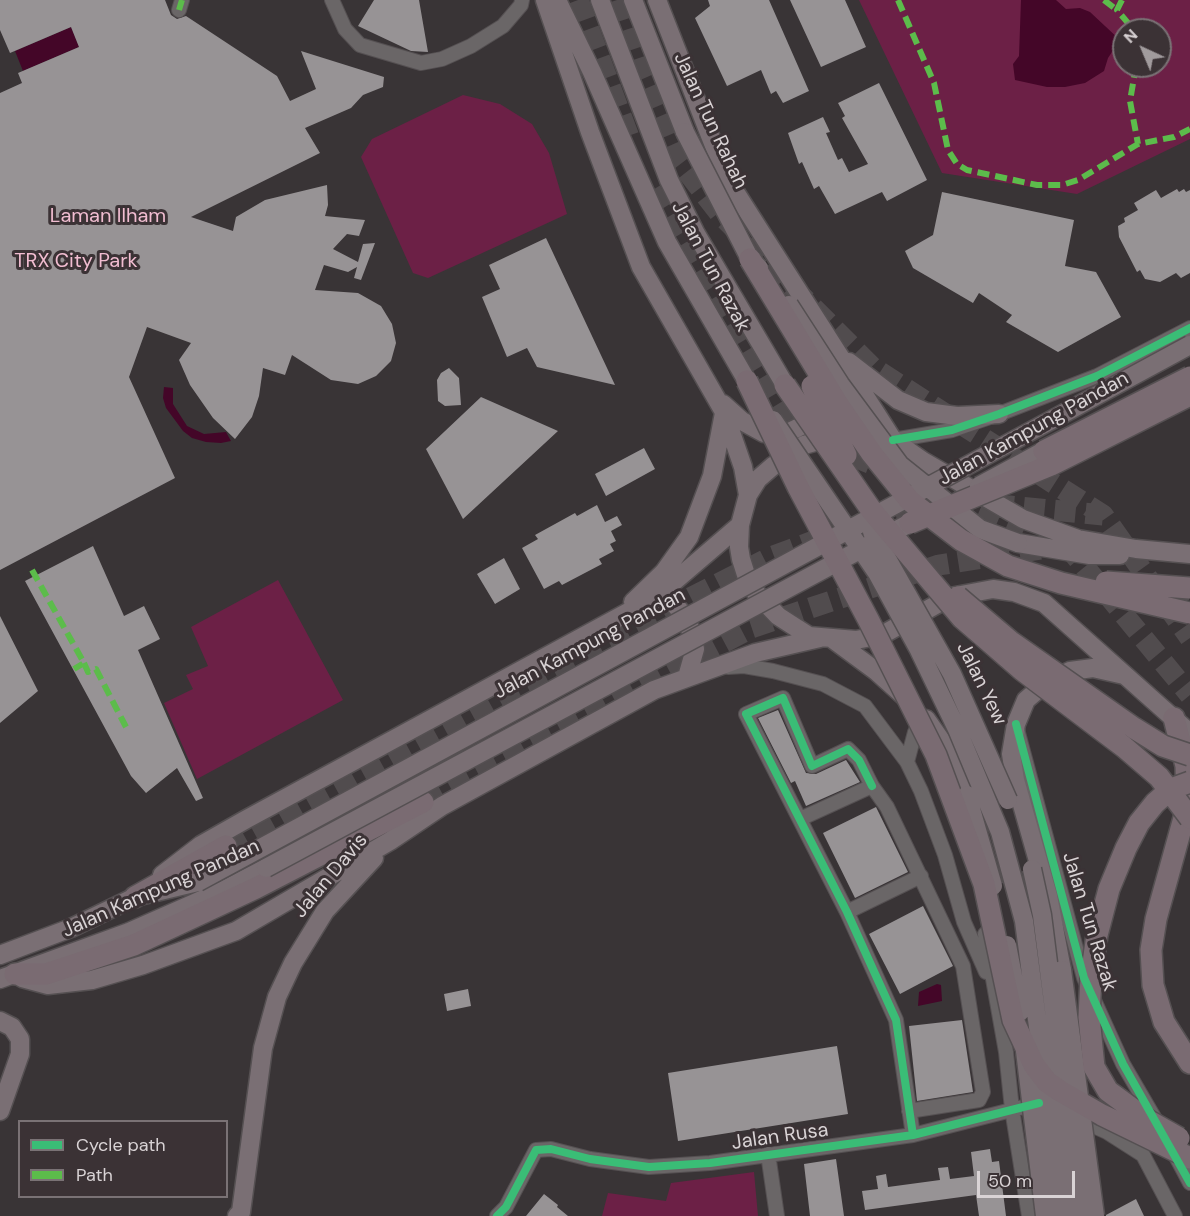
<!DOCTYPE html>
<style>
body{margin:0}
#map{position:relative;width:1190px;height:1216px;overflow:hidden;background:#393436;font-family:"DM Sans",sans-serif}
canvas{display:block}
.legend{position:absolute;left:18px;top:1120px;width:210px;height:78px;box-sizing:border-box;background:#3b3235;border:2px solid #7a7275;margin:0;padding:8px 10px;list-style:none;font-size:18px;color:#d9d3d5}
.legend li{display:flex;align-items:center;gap:12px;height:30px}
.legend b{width:30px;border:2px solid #7a7275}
.north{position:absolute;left:1112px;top:18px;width:60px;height:60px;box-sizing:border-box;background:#3b3235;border:2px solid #7a7275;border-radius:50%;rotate:316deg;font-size:16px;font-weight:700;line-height:24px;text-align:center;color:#d9d3d5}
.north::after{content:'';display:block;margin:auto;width:21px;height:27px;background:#a19b9d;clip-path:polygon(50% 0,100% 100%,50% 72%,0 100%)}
.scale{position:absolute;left:977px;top:1171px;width:98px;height:27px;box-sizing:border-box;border:3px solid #d9d3d5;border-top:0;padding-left:8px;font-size:18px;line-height:21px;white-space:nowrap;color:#d9d3d5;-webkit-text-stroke:4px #3b3235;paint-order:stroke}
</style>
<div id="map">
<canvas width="1190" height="1216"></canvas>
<ul class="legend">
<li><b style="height:8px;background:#3abd76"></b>Cycle path</li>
<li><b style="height:8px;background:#5cbc4b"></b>Path</li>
</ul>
<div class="north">N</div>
<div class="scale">50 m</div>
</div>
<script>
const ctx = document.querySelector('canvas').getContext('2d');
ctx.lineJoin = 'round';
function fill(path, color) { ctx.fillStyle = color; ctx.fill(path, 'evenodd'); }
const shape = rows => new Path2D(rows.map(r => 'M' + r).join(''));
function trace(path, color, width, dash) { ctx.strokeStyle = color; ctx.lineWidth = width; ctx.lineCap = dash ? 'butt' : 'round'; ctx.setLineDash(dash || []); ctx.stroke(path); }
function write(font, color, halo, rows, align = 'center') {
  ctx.font = font + ' "DM Sans",sans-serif'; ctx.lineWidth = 6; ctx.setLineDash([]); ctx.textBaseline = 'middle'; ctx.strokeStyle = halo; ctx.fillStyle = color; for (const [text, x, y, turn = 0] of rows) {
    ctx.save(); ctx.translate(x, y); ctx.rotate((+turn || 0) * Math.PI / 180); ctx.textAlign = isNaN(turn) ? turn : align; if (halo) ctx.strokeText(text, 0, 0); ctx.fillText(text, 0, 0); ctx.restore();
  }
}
const green = shape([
 [859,0,1190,0,1190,139,1077,194,942,173],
 [1124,30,1160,30,1160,66,1124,66],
 [463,95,500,104,532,124,549,153,567,214,428,278,413,273,361,157,372,139],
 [278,580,343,700,197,779,164,703,193,689,186,675,208,666,191,627],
 [754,1172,758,1216,602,1216,608,1193,666,1201,671,1183]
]);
const water = shape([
 [1021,0,1056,0,1066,9,1080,8,1090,12,1120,40,1108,58,1104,71,1085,83,1065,87,1047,87,1015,80,1013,64,1019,56],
 [71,27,79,47,23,71,15,51],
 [164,387,173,388,173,404,187,426,204,434,226,432,231,441,221,443,206,442,192,438,183,431,166,408,163,398],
 [937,984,941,985,942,1001,918,1006,919,992]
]);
const building = shape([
 [0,0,165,0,171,15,177,19,186,16,277,76,290,101,316,89,301,51,384,77,383,87,363,95,351,108,305,128,320,153,191,217,233,231,236,217,265,200,327,185,328,205,325,216,365,220,359,236,347,234,333,249,358,262,363,244,375,243,361,280,354,278,357,267,348,272,324,265,315,290,358,293,381,306,392,324,396,343,391,361,376,376,358,384,331,380,292,355,285,375,263,368,259,396,252,417,235,439,213,418,190,385,179,360,191,343,147,327,129,377,175,478,0,570,0,93,22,83,18,73,79,47,71,27,10,53,0,30],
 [374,0,419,0,428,52,411,51,358,26],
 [708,0,769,0,809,91,783,103,776,91,771,94,761,70,727,86,695,18,710,6],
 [790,0,845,0,866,47,821,67],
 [879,83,927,180,887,201,882,192,835,214,819,186,814,189,802,162,799,164,788,133,823,117,830,132,826,133,838,160,842,158,849,172,868,164,842,118,845,116,838,103],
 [1177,189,1179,192,1184,189,1186,192,1190,190,1190,273,1181,278,1176,273,1160,282,1145,279,1140,270,1137,272,1119,237,1118,226,1125,222,1124,218,1138,210,1134,203,1156,190,1161,198],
 [942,192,1074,220,1065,266,1096,272,1121,317,1058,352,1006,322,1012,315,979,293,973,303,913,268,905,251,933,235],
 [546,238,615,385,537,367,527,348,507,357,482,297,500,289,489,265],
 [449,368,459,378,461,405,445,406,438,401,437,380,441,373],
 [481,397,558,431,463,519,426,449],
 [644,448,655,469,606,496,595,474],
 [597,505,605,522,617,516,622,525,611,531,616,541,610,544,614,551,599,559,602,564,562,585,559,581,544,589,522,548,538,539,535,535,575,513,577,516],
 [93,546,124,616,144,606,160,639,138,650,203,798,196,801,177,768,146,793,131,776,25,581],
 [504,558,520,589,495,604,477,574],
 [0,616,38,691,0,723],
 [778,710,806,773,816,774,846,760,860,782,806,806,795,781,791,783,758,718],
 [876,807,908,872,855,898,823,833],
 [923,906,953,966,900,994,869,934],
 [468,989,471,1006,447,1011,444,994],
 [962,1020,973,1092,917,1101,909,1026],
 [837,1046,848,1114,678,1141,668,1073],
 [990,1149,992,1162,999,1161,1006,1216,979,1216,976,1195,865,1210,862,1191,878,1189,876,1176,886,1174,888,1187,940,1180,938,1168,948,1167,950,1179,974,1176,971,1152],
 [836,1159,844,1216,810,1216,804,1164],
 [544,1194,558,1205,557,1207,568,1216,526,1216],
 [1136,1199,1144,1216,1106,1216,1106,1215]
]);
const highwayTunnel = shape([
 [578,0,629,137],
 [617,0,642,76,679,161,720,214,872,367,1103,515,1190,638],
 [651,191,796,433,889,471],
 [952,496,1025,527],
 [993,508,1010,506,1103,515],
 [866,524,901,515,932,512],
 [1065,543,1190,695],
 [423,802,751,628,939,565,1047,548],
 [226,846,515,687,771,557,827,536]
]);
const minor = shape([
 [332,0,345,29,360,45,421,63,442,59,471,46,503,26,521,5,522,0],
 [179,10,182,0],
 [893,440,952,430,999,414,1097,376,1190,328],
 [728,667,744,666,773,671,823,684,865,706,907,762,921,791,945,855,964,922,986,972],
 [1017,729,1084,978,1123,1064,1158,1124],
 [907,762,915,732],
 [872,786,859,760,848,749,812,766,783,698,746,714,847,912,896,1020,913,1135],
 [800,819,872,786,887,807,963,966,983,1092,979,1100,909,1111],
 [847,912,921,876],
 [985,934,1006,1052,1012,1109,1029,1216],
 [1076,1118,1107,1132,1143,1155,1175,1216],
 [1173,1151,1190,1183],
 [768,1154,777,1216],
 [497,1216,506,1207,536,1150,551,1149,590,1159,649,1167,710,1163,913,1135,1039,1103]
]);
const major = shape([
 [545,0,590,132,641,267,724,412,743,467,748,495],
 [557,0,592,72,667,242,747,381],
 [600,0,669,180,695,232,785,385],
 [633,0,685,132],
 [657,0,727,179,893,440],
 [849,362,898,400,926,412,957,416,999,414],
 [723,404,742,421,764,433,787,433,822,416],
 [836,436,804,445,773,466,758,479,748,495,740,525,739,547,741,559,747,578,756,593,778,616,809,636,856,640,882,635,950,597,993,589,1014,592,1044,603,1190,733],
 [872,437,893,440,923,461,1023,519,1078,539,1136,549,1190,554],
 [1018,543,1090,555,1120,555],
 [656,597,673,602,688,621,695,649,687,677],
 [633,602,664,572,689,537,712,476,724,413],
 [834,640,876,671,905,697],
 [926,719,945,746,967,795],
 [162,875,201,845,245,820,656,597,740,525],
 [0,955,71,928,135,897,198,882],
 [1062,970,1048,896,1015,780,1011,754,1016,724,1026,700,1048,681,1070,671,1093,668,1124,675],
 [22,978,48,985,92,980,143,965,236,931,390,841,442,806,654,690,755,653,820,638],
 [0,979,129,932,224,890,266,868],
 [0,1021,12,1027,20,1039,20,1054,0,1111],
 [237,1216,241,1212,263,1048,277,997,293,963,325,911,374,858]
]);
const highway = shape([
 [1174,718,1186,766,1187,807,1156,919,1151,950,1153,985,1164,1022,1190,1063],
 [135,897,226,846],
 [15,974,46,974,134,945,256,888,423,802]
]);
const majorBridge = shape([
 [685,132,750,259,759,268],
 [789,305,840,384,900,465,980,529,1018,543],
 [773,420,877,573,919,650,957,729,1000,832,1024,921,1063,1216],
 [979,486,1055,445],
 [872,532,952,674,1008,800],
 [967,795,993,886],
 [266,868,923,516],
 [1032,869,1042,915,1080,1216],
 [198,882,1190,345],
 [1007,945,1020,1012],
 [1062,970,1095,1216],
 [1025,1051,1045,1216]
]);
const highwayBridge = shape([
 [750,259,837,403,872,454,910,501,961,540,1008,566,1061,583,1190,613],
 [747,381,798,487,869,621,936,755,984,884,1013,1020,1034,1065,1047,1082,1060,1091,1102,1115,1190,1158],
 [785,385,872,511,962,618,1022,670,1124,747,1159,777,1190,818],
 [812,386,846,455],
 [1044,451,1190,377],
 [910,523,1051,465,1190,395],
 [1106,582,1190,588],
 [958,597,1010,641,1134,728,1163,746,1190,755],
 [1179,1138,1149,1121,1108,1091,1094,1067,1089,1017,1091,977,1097,935,1109,889,1126,848,1139,823,1155,803,1171,789,1190,782]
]);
const quiet = shape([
 [898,0,934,83,948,150,957,164,967,170,1037,185,1062,185,1078,180,1138,144,1174,137,1190,129],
 [1104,0,1117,10],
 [1122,0,1117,10,1134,30],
 [179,10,182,0],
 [1136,66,1130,101,1138,144],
 [32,570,84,663,74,669],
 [84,663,88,672,96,669,126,727]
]);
const cycleway = shape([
 [893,440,952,430,999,414,1097,376,1190,328],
 [1016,724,1084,978,1123,1064,1190,1183],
 [872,786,859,760,848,749,812,766,783,698,746,714,847,912,896,1020,913,1135],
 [497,1216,506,1207,536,1150,551,1149,590,1159,649,1167,710,1163,913,1135,1039,1103]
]);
const streetNames = [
 ["Jalan Tun Rahah",710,121,65],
 ["Jalan Tun Razak",710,267,62],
 ["Jalan Kampung Pandan",1034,429,-29],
 ["Jalan Kampung Pandan",590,644,-28],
 ["Jalan Yew",981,684,64],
 ["Jalan Davis",331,876,-50],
 ["Jalan Kampung Pandan",161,889,-24],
 ["Jalan Tun Razak",1089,922,73],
 ["Jalan Rusa",780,1137,-8]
];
const parkNames = [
 ["Laman Ilham",108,217],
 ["TRX City Park",76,262]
];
fill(green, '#6c2046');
fill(water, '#440628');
fill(building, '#979395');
trace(highwayTunnel, '#514c4e', 21, [21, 10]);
trace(minor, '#555052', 16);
trace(major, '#555052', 21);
trace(highway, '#555052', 24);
trace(minor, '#6a6667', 14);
trace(major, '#7a6f74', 18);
trace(highway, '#7a6b72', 21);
trace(majorBridge, '#555052', 21, []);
trace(highwayBridge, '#555052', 24, []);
trace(majorBridge, '#7a6f74', 18);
trace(highwayBridge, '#7a6b72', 21);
trace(quiet, '#5cbc4b', 6, [12, 6]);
trace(cycleway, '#3abd76', 8);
write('20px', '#d9d3d5', '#3b3235', streetNames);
write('20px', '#f1bdd1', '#3b3235', parkNames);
</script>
